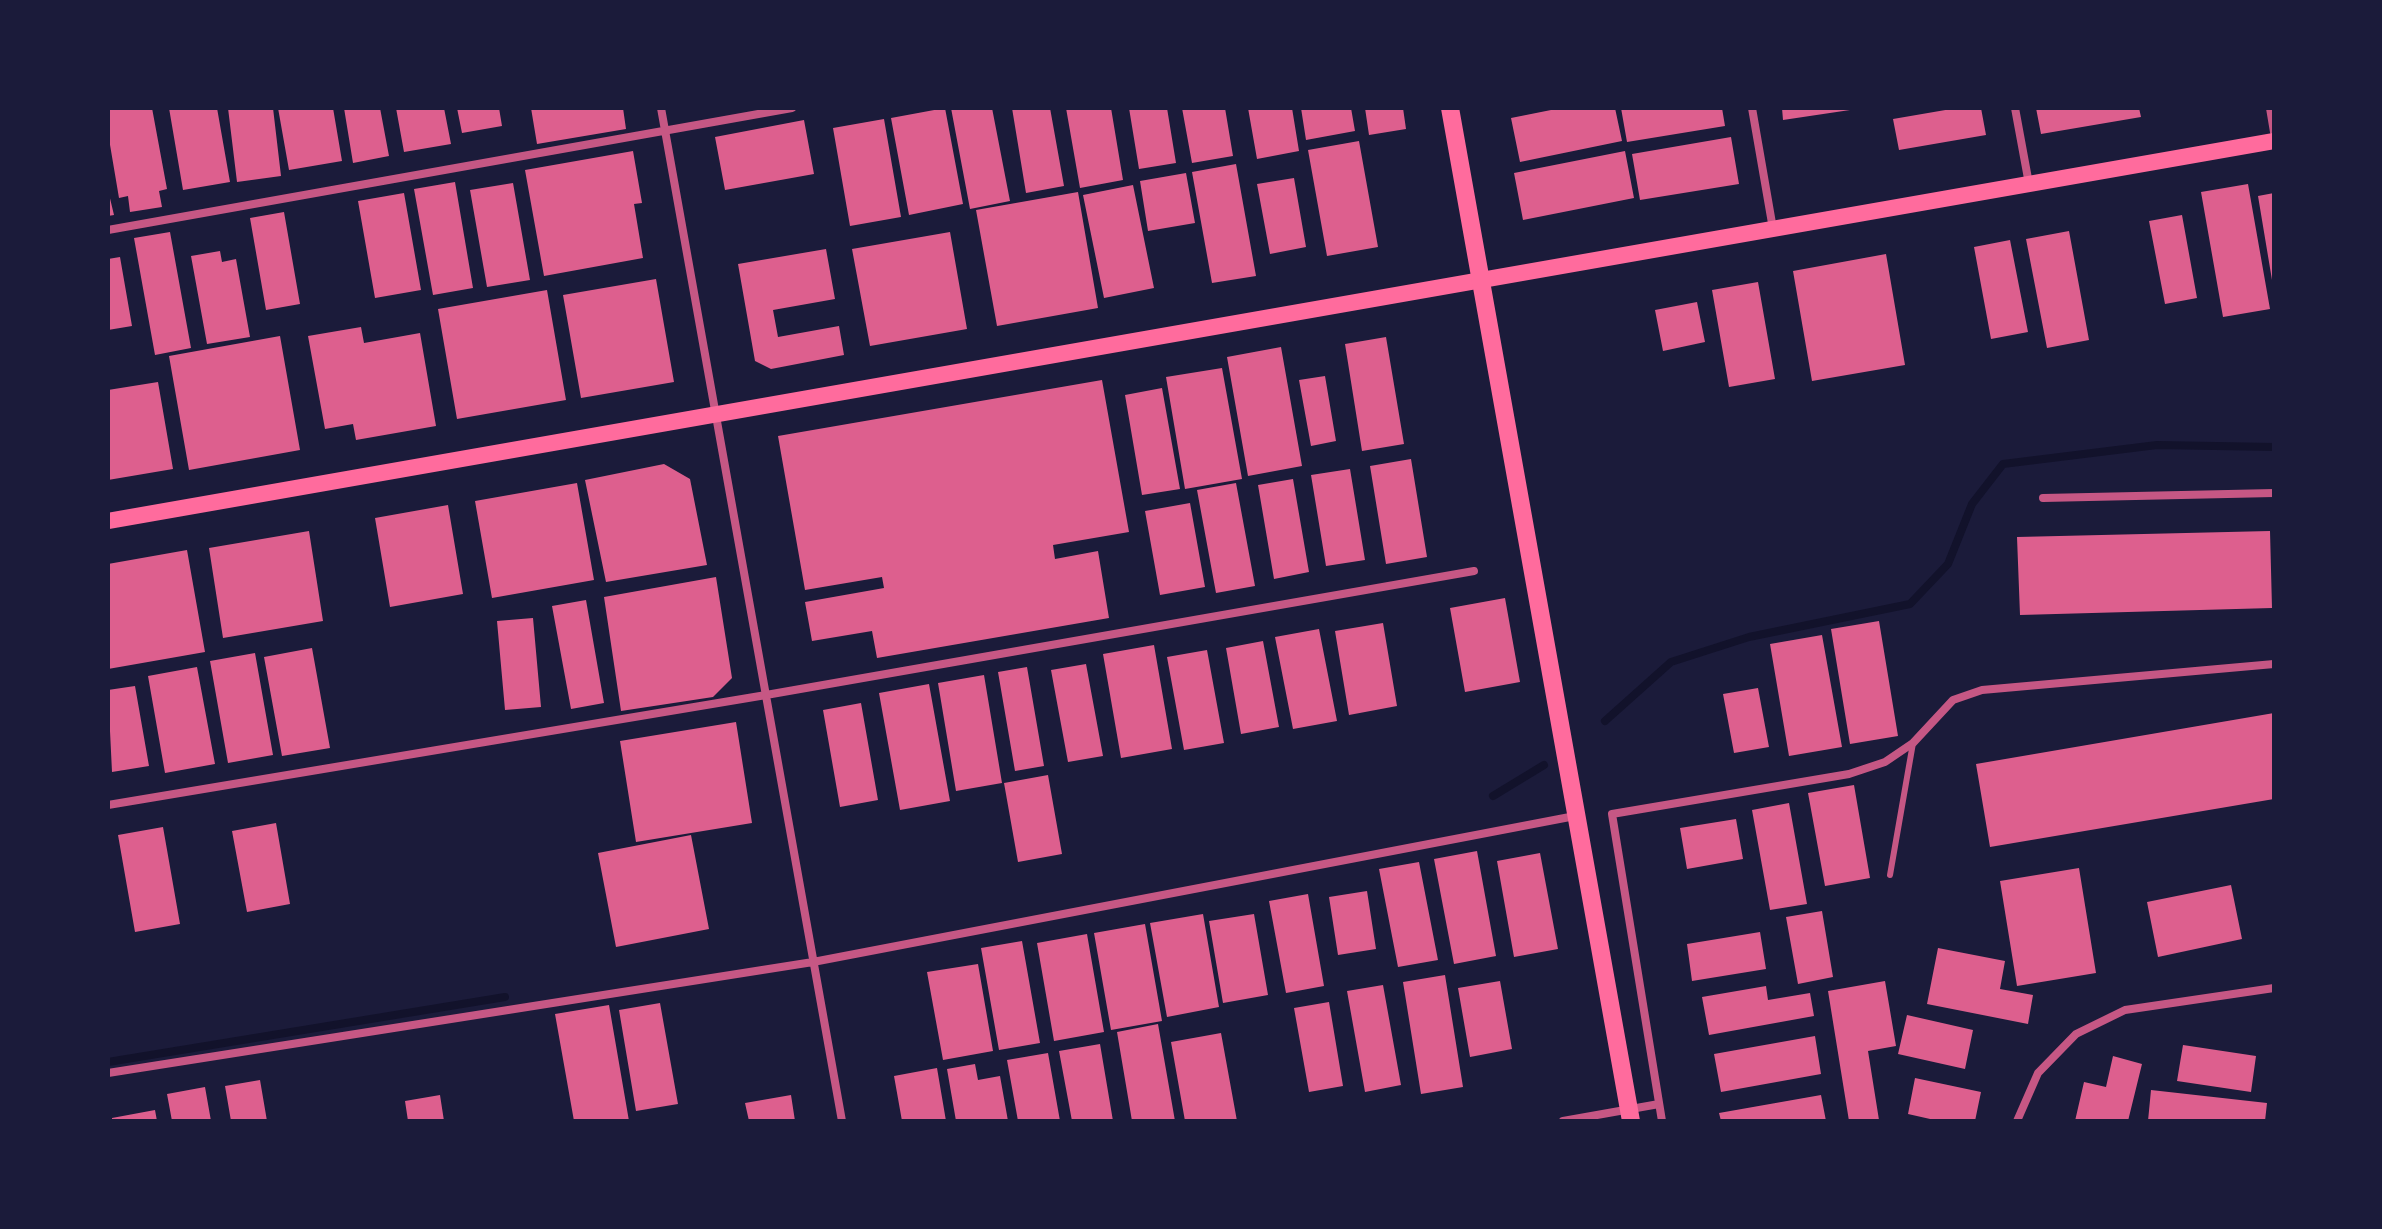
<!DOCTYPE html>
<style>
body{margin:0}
#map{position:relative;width:2382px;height:1229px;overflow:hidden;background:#1b1b3a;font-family:Ubuntu,sans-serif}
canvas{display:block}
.frame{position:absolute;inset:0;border:110px solid #1b1b3a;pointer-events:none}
</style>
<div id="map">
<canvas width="2382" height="1229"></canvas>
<div class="frame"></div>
</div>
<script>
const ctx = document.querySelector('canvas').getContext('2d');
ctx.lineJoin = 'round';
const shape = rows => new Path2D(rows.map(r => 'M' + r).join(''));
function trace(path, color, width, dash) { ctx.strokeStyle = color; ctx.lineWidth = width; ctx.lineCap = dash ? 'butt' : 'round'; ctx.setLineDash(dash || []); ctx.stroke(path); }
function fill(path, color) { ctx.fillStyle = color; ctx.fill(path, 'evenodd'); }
const stream = shape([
 [1605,721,1671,662,1749,637,1910,604,1948,564,1972,504,2003,464,2157,445,2274,447],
 [1493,796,1544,765],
 [108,1062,505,997]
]);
const building = shape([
 [108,108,152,108,167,189,159,191,162,207,130,212,128,196,119,198,108,133],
 [169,108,217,108,230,182,183,190],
 [228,108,273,108,281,176,237,182],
 [278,108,333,108,342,161,289,170],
 [344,108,380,108,389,156,353,163],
 [396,108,444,108,451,144,404,152],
 [457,108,499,108,502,126,462,133],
 [531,108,623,108,626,129,537,144],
 [945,108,963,204,909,215,891,118],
 [951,108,992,108,1010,201,970,209],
 [1012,108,1050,108,1064,186,1026,193],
 [1066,108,1111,108,1123,180,1080,188],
 [1129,108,1167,108,1176,163,1139,169],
 [1182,108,1225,108,1233,156,1192,163],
 [1248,108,1292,108,1299,151,1257,159],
 [1301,108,1351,108,1355,131,1306,140],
 [1365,108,1403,108,1406,129,1369,135],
 [1561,108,1615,108,1622,141,1520,162,1511,118],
 [1621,108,1722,108,1725,126,1627,142],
 [1782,108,1850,108,1850,110,1783,120],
 [1957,108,1981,108,1986,135,1899,150,1893,119],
 [2036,108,2139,108,2141,117,2041,134],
 [884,119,901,217,850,226,833,128],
 [804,120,814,174,725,190,715,137],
 [1731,137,1739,184,1640,200,1632,154],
 [1359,141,1378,247,1327,256,1308,150],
 [633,151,642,203,634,204,643,258,544,276,525,170],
 [1625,151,1634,198,1523,220,1514,173],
 [1236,164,1256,276,1212,283,1192,172],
 [1186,173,1195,223,1148,231,1140,181],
 [1294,178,1306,247,1270,254,1257,184],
 [455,182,473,288,433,295,414,189],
 [513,183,530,280,487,287,470,190],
 [2248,184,2270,309,2223,317,2201,192],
 [1133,185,1154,288,1104,298,1083,195],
 [108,190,114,215,108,216],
 [1078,192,1098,308,997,326,976,210],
 [404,193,421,290,375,298,358,201],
 [2274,193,2274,280,2272,280,2258,196],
 [284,212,300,304,266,310,250,218],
 [2182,215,2197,298,2165,304,2149,221],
 [2069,231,2089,340,2047,348,2026,239],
 [170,232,191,348,155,355,134,238],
 [950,232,967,329,870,346,852,249],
 [2010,240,2028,332,1991,339,1974,247],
 [826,249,835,299,773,310,778,337,839,326,844,355,771,369,755,361,738,264],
 [220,251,222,262,236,259,250,337,207,344,191,256],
 [1886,254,1905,365,1812,381,1793,271],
 [120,257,132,326,108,330,108,259],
 [656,279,674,382,581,398,563,295],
 [1758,282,1775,379,1729,387,1712,290],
 [547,290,566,400,457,419,438,309],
 [1697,302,1705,342,1663,351,1655,310],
 [361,327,364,343,420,333,436,426,356,440,353,424,325,429,308,336],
 [280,336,300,450,189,470,169,356],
 [1386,337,1404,444,1362,451,1345,344],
 [1281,347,1302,466,1248,476,1227,357],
 [1222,368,1242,479,1185,489,1166,377],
 [1325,376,1336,441,1311,446,1299,380],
 [1102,380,1129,532,1053,545,1055,559,1098,551,1109,618,877,658,872,631,812,641,805,602,884,588,882,577,805,590,778,436],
 [158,382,173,469,108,480,108,390],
 [1162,388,1180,489,1142,495,1125,395],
 [1411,459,1427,557,1386,564,1370,466],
 [664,464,690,479,707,565,606,582,585,480],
 [1350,469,1365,560,1326,566,1311,475],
 [1293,479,1309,572,1274,579,1258,485],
 [577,483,594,580,492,598,475,501],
 [1236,483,1255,586,1216,593,1197,490],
 [1190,503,1205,587,1160,595,1145,511],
 [448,505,463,594,390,607,375,518],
 [309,531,323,621,223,638,209,548],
 [2270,531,2272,608,2020,615,2017,537],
 [187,550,205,652,108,669,108,564],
 [716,577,732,678,713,697,621,711,604,597],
 [1505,598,1520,682,1465,692,1450,608],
 [586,600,604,703,571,709,552,606],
 [533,618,541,707,505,710,497,621],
 [1879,621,1898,736,1850,744,1831,629],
 [1383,623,1397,706,1349,715,1335,631],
 [1319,629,1337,721,1293,729,1275,637],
 [1822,635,1842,747,1789,756,1770,644],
 [1263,641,1279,727,1241,734,1226,648],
 [1154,645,1172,749,1121,758,1103,654],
 [312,648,330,748,282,756,264,657],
 [1207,650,1224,743,1184,750,1167,657],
 [255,653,273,755,228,763,210,661],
 [1086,664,1103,756,1068,762,1051,670],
 [197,667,215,764,165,773,148,676],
 [1027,667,1044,766,1015,771,998,672],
 [984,675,1002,783,956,791,938,683],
 [929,684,950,801,900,810,879,693],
 [135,686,149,766,112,772,108,690],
 [1758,688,1769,747,1734,753,1723,694],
 [861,703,878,800,840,807,823,710],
 [2274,713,2274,799,1990,847,1976,764],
 [736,722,752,823,636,842,620,741],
 [1048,775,1062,854,1018,862,1004,783],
 [1854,785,1870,878,1825,886,1808,793],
 [1789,803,1807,904,1770,910,1752,810],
 [1736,819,1743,859,1687,869,1680,828],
 [276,823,290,904,247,912,232,831],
 [163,827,180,924,135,932,118,835],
 [691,835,709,929,616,947,598,853],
 [1477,851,1496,956,1454,964,1434,859],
 [1540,853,1558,949,1514,957,1497,861],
 [1419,862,1438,960,1398,967,1379,869],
 [2079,868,2096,973,2017,986,2000,881],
 [2231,885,2242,939,2158,957,2147,902],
 [1367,891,1376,949,1338,955,1329,897],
 [1308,894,1324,986,1286,993,1269,901],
 [1822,911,1833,977,1798,984,1786,917],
 [1203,914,1219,1007,1167,1017,1150,923],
 [1254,914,1268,995,1223,1003,1209,921],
 [1145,924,1162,1021,1111,1030,1094,933],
 [1760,932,1766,969,1692,981,1687,944],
 [1087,934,1104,1032,1054,1041,1037,943],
 [1022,941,1040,1043,999,1050,981,948],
 [1938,948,2005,961,2000,989,2033,995,2028,1024,1927,1004],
 [978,964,993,1051,943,1060,927,972],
 [1445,975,1463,1087,1421,1094,1403,982],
 [1500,981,1512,1049,1470,1057,1458,988],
 [1885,981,1896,1046,1868,1051,1879,1120,1849,1121,1828,991],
 [1383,985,1401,1085,1365,1092,1347,991],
 [1766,986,1768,1000,1810,993,1814,1016,1709,1035,1702,997],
 [1329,1002,1343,1086,1309,1092,1294,1008],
 [660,1003,678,1104,636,1111,619,1010],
 [609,1005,629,1121,574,1121,555,1014],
 [1907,1015,1973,1030,1965,1069,1898,1054],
 [1158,1024,1175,1121,1132,1121,1117,1032],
 [1221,1033,1237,1121,1185,1121,1171,1042],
 [1815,1036,1821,1074,1721,1092,1714,1054],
 [1100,1044,1113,1121,1072,1121,1059,1051],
 [2183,1045,2256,1056,2251,1092,2177,1081],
 [1048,1053,1060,1121,1018,1121,1007,1060],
 [2113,1056,2142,1064,2128,1121,2075,1121,2084,1082,2106,1087],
 [975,1064,978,1080,1000,1076,1008,1121,956,1121,947,1069],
 [937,1068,946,1121,902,1121,894,1076],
 [1915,1078,1981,1092,1975,1121,1939,1121,1908,1114],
 [260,1080,267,1121,231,1121,225,1086],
 [205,1087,211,1121,172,1121,167,1094],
 [2151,1090,2267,1103,2265,1121,2148,1121],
 [440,1095,444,1121,408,1121,405,1101],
 [791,1095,795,1121,749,1121,745,1103],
 [1821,1095,1826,1121,1721,1121,1719,1113],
 [155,1110,157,1121,112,1121,112,1118]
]);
const service = shape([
 [1890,875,1913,743]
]);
const minor = shape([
 [661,108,842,1121],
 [1752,108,1773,229],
 [2015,108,2029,184],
 [2270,108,2274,132],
 [108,230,792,108],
 [2043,498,2274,493],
 [108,805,766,695,1474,571],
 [108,1073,813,962,1575,816],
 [1563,1121,1659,1104],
 [1662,1121,1612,814,1849,774,1885,762,1913,743,1953,700,1982,690,2274,664],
 [2017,1121,2038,1073,2076,1034,2125,1010,2274,988]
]);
const secondary = shape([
 [108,521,2274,141]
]);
const primary = shape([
 [1450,108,1631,1121]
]);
trace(stream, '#12122b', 8);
fill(building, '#dd5f8e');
trace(service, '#c65784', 6);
trace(minor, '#c65784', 8);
trace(secondary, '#ff6b9d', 16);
trace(primary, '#ff6b9d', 18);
</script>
